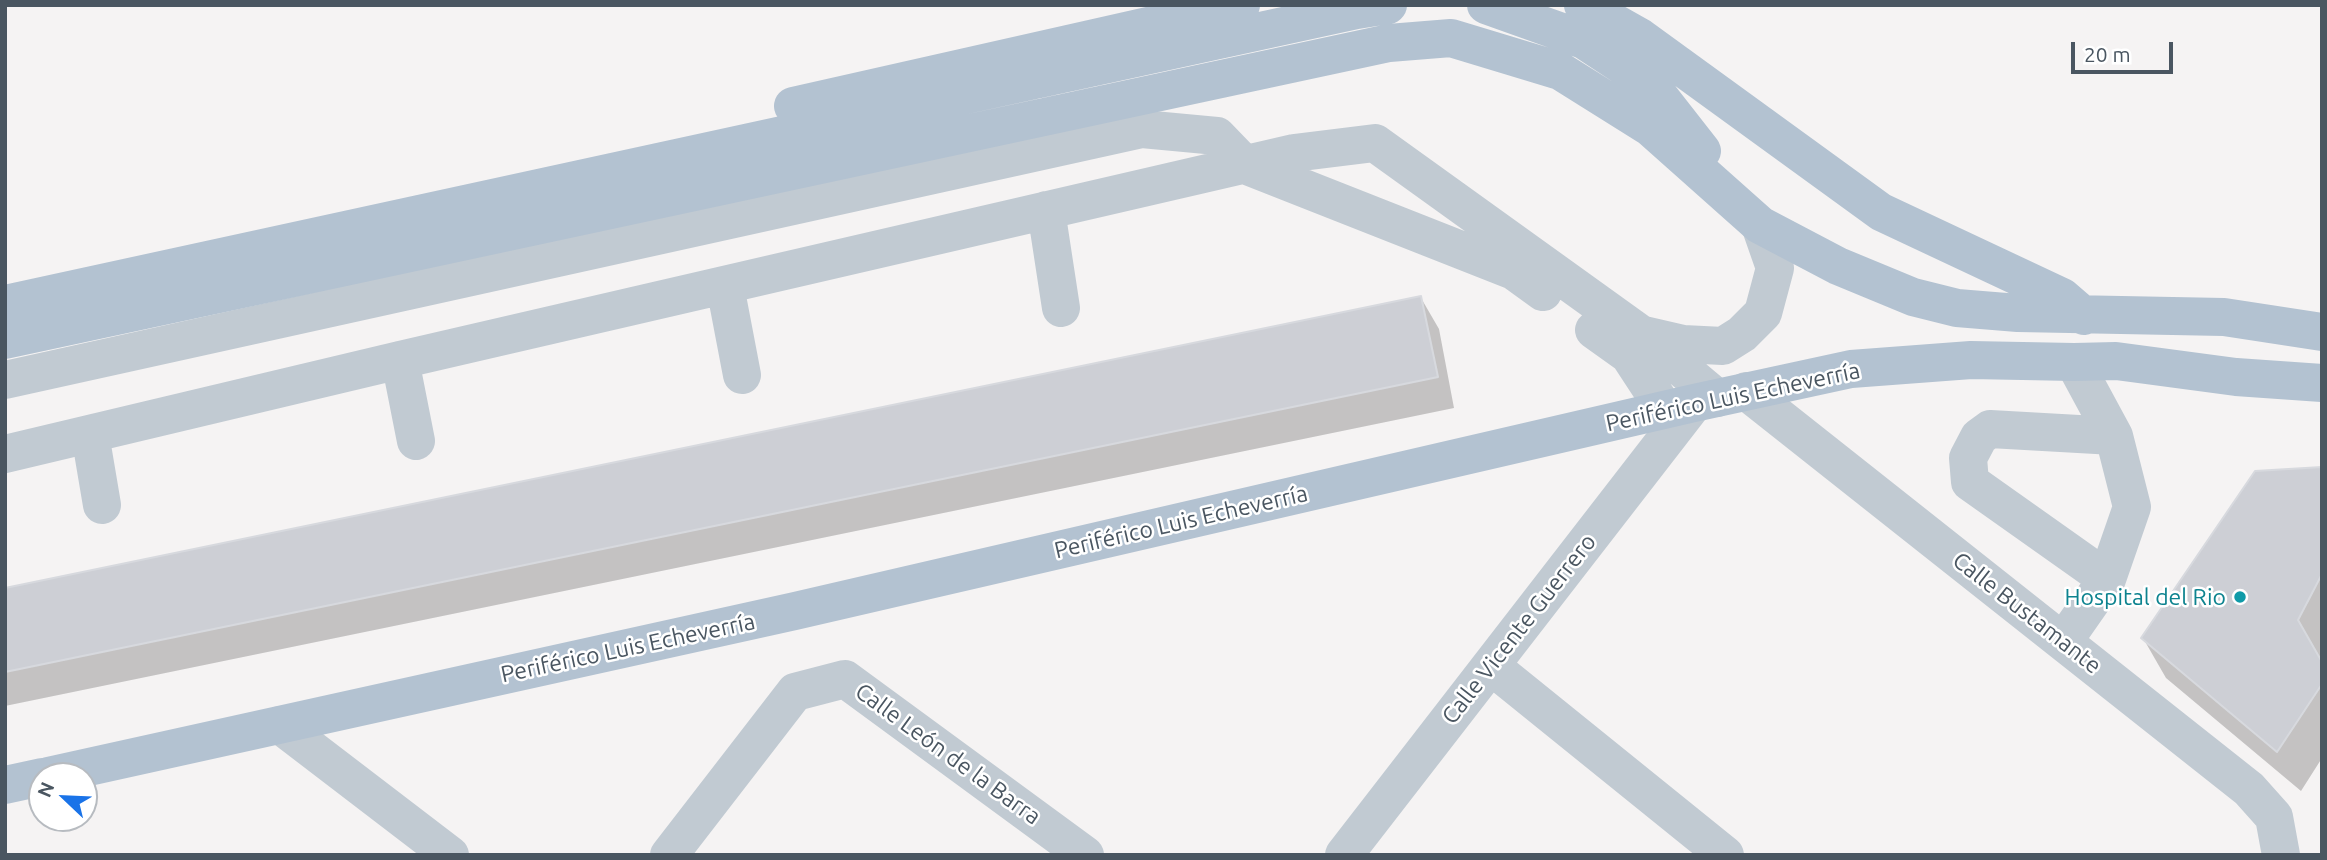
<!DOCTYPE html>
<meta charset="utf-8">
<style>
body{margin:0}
#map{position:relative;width:2327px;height:860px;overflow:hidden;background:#f5f3f3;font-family:Ubuntu,sans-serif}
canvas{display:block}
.frame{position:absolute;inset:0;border:7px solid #4a5661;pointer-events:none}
.north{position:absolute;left:28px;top:762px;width:70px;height:70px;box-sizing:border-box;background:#fff;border:2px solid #b7bbc0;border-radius:50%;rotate:293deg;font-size:19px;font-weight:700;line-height:28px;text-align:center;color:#4a5661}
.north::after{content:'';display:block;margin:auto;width:24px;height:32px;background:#1a73e8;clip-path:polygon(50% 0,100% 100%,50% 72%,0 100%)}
.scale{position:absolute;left:2071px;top:42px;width:102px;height:32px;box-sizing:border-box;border:4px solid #4a5661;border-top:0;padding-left:9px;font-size:21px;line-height:24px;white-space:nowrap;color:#4a5661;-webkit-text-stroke:5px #fff;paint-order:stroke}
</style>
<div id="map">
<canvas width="2327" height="860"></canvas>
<div class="frame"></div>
<div class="north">N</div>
<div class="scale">20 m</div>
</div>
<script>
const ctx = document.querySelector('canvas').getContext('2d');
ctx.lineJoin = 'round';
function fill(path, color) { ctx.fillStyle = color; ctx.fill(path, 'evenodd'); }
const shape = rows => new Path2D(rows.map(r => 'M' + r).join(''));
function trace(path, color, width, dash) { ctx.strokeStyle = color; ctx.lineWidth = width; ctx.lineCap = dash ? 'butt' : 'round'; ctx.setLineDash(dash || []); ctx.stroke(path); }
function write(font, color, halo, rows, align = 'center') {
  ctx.font = font + ' Ubuntu,sans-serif'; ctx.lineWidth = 5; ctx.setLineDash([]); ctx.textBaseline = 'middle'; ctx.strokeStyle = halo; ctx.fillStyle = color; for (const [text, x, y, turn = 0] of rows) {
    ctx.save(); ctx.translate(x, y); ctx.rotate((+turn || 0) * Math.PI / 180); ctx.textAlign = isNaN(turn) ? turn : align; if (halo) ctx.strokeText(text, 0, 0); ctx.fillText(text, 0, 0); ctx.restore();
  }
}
const shadow = shape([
 [1421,298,1439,329,1454,408,5,706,5,590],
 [2322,469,2320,661,2322,758,2301,791,2166,678,2143,638]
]);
const building = shape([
 [1421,296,1438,377,5,672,5,588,1421,296],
 [2322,467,2322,574,2298,620,2322,662,2322,684,2277,752,2141,638,2255,471,2322,467]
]);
const minor = shape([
 [1046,210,1061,308],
 [725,286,742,375],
 [1594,330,1629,355,1665,410],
 [1644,335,1683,344,1723,346,1742,334,1763,313,1775,268,1760,225],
 [400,360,416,441],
 [5,380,1142,129,1217,136,1245,165,1514,271,1543,292],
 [1746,391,2249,789,2274,817,2281,855],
 [90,434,102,505],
 [5,454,400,360,1294,153,1375,143,1642,335,1717,398],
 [2107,579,1970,482,1968,458,1979,437,1990,429,2114,436],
 [2063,642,2107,579,2132,507,2114,436,2074,362],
 [1491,666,1725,855],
 [280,725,450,855],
 [669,855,795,692,845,679,1085,855],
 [1344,855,1694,403]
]);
const major = shape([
 [1486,5,1584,40,1648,82,1702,151],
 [1583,5,1640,37,1881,212,2062,297,2084,316],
 [793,106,1241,5],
 [5,304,1357,10,1388,5],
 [5,340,1389,43,1451,38,1560,71,1651,128,1760,225,1838,266,1913,297,1957,308,2018,313,2224,317,2322,332],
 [48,776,795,611,1694,403,1851,369,1971,360,2074,362,2116,361,2236,377,2322,383],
 [5,785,42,777]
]);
const markers = [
 [2240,597,7,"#0f9aa8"]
];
const streetNames = [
 ["Periférico Luis Echeverría",1733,397,-12],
 ["Periférico Luis Echeverría",1181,522,-13],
 ["Calle Bustamante",2027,613,38],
 ["Calle Vicente Guerrero",1519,629,-52],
 ["Periférico Luis Echeverría",628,648,-12],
 ["Calle León de la Barra",948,754,36]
];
const cultureNames = [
 ["Hospital del Rio",2226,597]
];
fill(shadow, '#0003');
fill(building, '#cdcfd5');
trace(building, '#d7d9de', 2);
trace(minor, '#c1cad2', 38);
trace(major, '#b3c2d1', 38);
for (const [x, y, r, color] of markers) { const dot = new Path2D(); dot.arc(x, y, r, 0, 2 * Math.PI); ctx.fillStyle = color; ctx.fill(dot); trace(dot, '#fff', 2.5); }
write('23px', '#4a5661', '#fff', streetNames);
write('23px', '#0d838f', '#fff', cultureNames, 'right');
</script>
